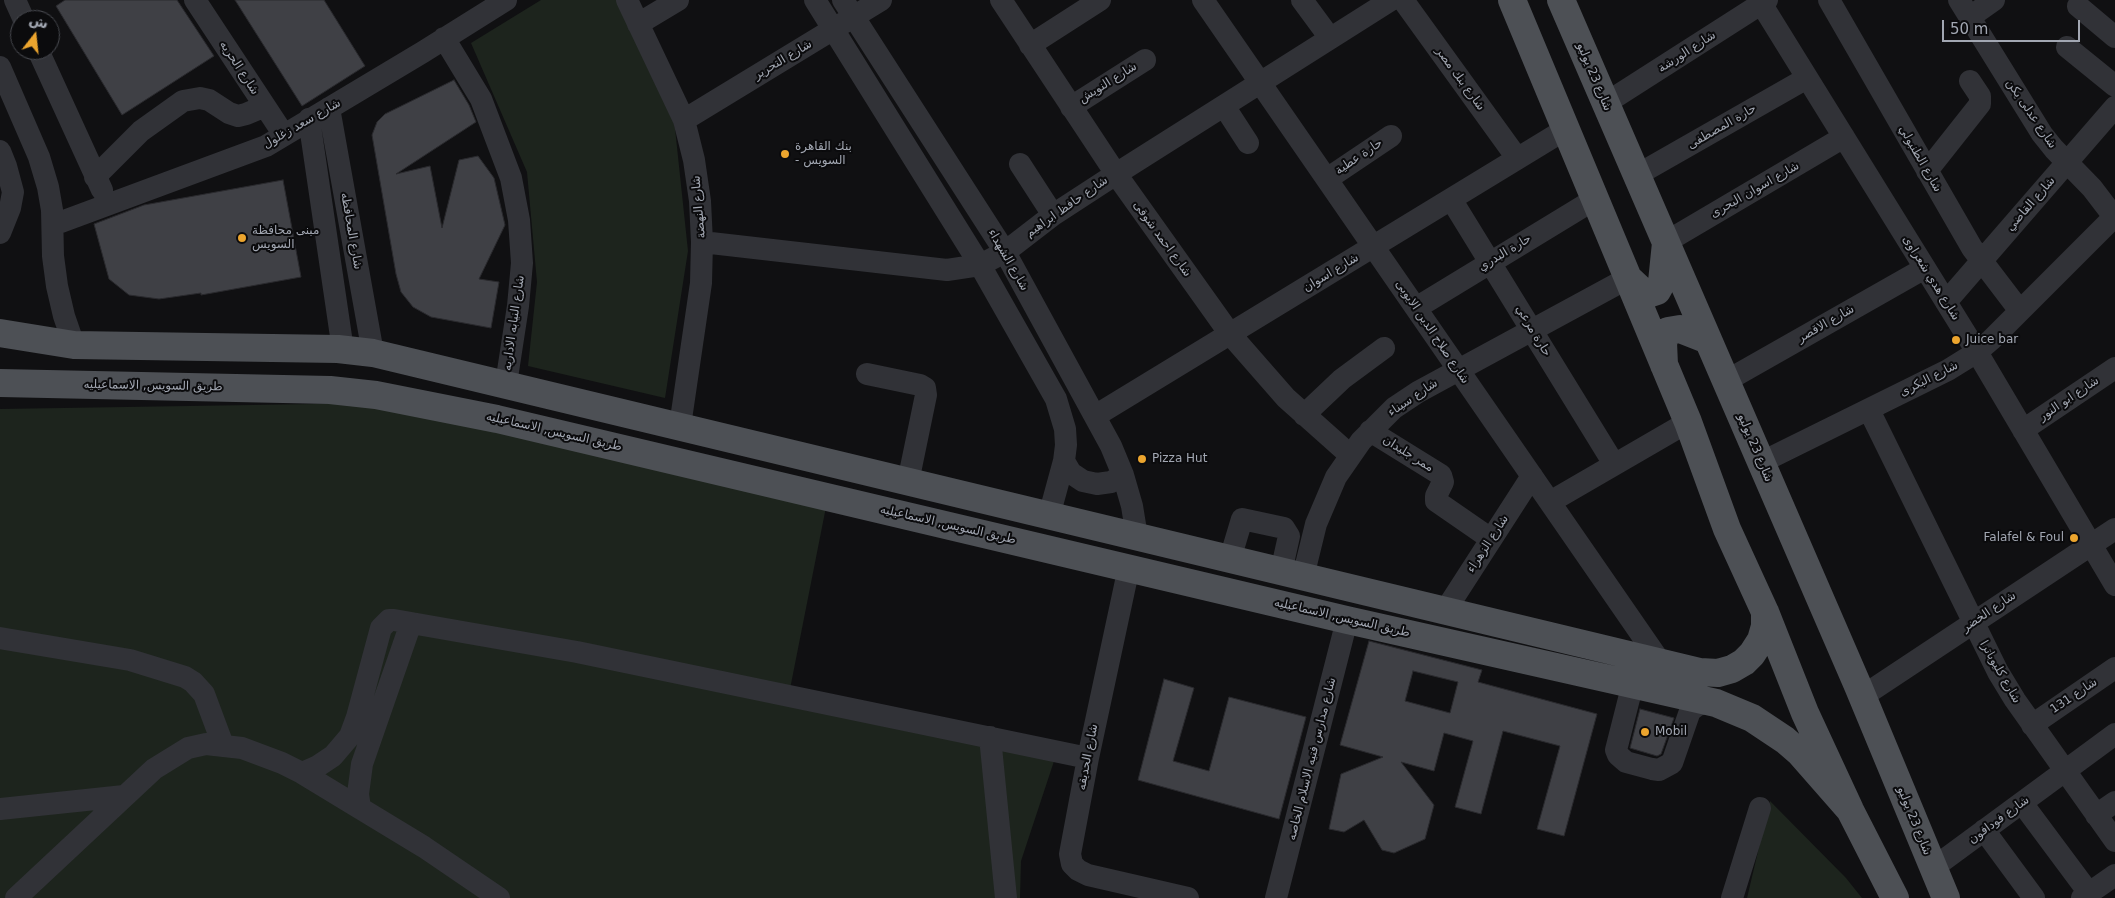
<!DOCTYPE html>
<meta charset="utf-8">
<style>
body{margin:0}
#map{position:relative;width:2115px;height:898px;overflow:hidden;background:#101012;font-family:"DejaVu Sans",Cairo,sans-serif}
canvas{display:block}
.north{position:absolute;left:10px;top:10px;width:50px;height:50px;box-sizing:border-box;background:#0b0b0d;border:1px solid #47494f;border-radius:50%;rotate:16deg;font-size:14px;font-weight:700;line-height:20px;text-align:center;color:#a2a7b2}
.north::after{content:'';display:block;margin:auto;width:18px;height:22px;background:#eca52e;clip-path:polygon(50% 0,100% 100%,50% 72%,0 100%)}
.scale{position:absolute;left:1942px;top:20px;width:138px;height:22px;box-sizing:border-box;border:2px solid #a2a7b2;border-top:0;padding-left:6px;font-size:15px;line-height:18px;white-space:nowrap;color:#a2a7b2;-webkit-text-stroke:4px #0b0b0d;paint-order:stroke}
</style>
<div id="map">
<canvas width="2115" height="898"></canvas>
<div class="north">ش</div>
<div class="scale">50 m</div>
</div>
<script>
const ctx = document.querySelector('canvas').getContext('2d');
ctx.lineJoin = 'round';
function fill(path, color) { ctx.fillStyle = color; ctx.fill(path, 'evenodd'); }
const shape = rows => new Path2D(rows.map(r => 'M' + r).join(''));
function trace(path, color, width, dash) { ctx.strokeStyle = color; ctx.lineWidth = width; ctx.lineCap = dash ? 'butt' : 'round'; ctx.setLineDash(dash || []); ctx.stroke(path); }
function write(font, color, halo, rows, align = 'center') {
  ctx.font = font + ' "DejaVu Sans",Cairo,sans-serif'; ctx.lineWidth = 4; ctx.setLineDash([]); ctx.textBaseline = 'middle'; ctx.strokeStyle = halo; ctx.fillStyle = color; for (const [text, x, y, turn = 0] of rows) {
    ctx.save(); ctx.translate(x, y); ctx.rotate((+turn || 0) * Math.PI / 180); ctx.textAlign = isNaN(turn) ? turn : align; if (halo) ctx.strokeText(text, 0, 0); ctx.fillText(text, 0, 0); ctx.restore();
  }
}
const green = shape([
 [541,0,618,0,674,119,688,251,665,398,528,366,537,282,527,172,471,43],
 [378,403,826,507,790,689,1060,743,1021,861,1020,898,0,898,0,409],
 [1770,801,1846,878,1862,898,1747,898]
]);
const building = shape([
 [65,0,177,0,214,56,122,115,56,6,65,0],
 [235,0,324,0,365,66,302,106,235,0],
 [454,80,469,105,476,122,396,174,430,166,442,228,459,160,478,156,494,178,505,225,479,279,499,282,491,328,431,317,413,307,401,292,396,274,372,135,377,122,385,114,454,80],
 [283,180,301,277,201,295,201,293,159,299,129,295,109,279,94,224,144,205,283,180],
 [1369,641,1482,670,1478,682,1597,714,1564,836,1537,829,1560,746,1503,731,1481,814,1455,807,1473,741,1444,733,1434,771,1401,762,1434,805,1425,839,1394,853,1382,850,1364,820,1344,832,1329,829,1341,774,1383,757,1340,745,1369,641],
 [1413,671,1458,682,1450,713,1405,701,1413,671],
 [1164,679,1194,688,1173,761,1209,771,1229,697,1306,717,1279,819,1138,780,1164,679],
 [1640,709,1674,718,1661,754,1657,756,1630,748,1640,709]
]);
const minor = shape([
 [15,0,24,20],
 [195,0,284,135],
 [627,0,684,120,694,160,700,201,702,242,701,283,680,426],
 [815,0,980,265,1056,399,1065,429,1066,445,1064,461,1049,516],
 [843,0,1005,252,1111,446,1123,475,1132,506,1137,537],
 [1001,0,1116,174,1230,334,1286,398,1350,455],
 [1203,0,1661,663],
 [1302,0,1330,38],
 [1403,0,1517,158],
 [1759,0,1977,352,2115,585],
 [1829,0,1972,248,2020,311],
 [1959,0,2042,134,2054,149,2092,188,2115,218],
 [2078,6,2115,37],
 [1970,17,1994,0],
 [638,24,678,0],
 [444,38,481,99,511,178,519,220,522,263,518,306,506,384],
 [1030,45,1100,0],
 [2067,47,2115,86],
 [38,50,102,190],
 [0,67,39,157,48,187,52,210,53,256,57,286,64,316,74,345],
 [1606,103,1767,0],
 [1224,106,1248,143],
 [1071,107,1145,60],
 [329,108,373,353],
 [309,119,343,350],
 [684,120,881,0],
 [0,151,6,166,13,192,10,208,0,233],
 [1020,164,1053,215],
 [1927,171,1980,104,1980,96,1970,81],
 [1637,175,1807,78],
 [95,177,141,131,183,101,200,98,209,100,229,113,238,116,246,114,265,106],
 [1327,179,1391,136],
 [1451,199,1614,464],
 [53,225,266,146,423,52,506,0],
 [702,242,947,270,980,265,1005,252,1053,215,1116,174,1391,0],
 [1666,242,1844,137],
 [1946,302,2115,107],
 [1416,308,1595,199],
 [867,374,920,385,925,388,926,395,908,482],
 [1726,381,1925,268],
 [1869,410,1998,672,2015,700,2115,841],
 [1304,415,1342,379,1384,348],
 [1095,416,1566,129],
 [2023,430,2115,368],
 [1370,431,1441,475,1443,482,1436,496,1436,501,1491,539],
 [1064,461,1071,473,1083,481,1097,484,1111,482,1123,475],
 [1762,462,1948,370,1977,352,1991,340,2115,216],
 [1550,502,1688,422],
 [1230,559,1242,519,1284,528,1289,536,1281,572],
 [1129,567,1088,758,1070,854,1072,864,1078,870,1088,875,1188,898],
 [1303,577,1316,524,1336,477,1361,441,1394,408,1418,392,1628,278],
 [1445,611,1532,476],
 [0,638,130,660,185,677,193,682,204,694,223,745],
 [1633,683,1616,750,1618,755,1626,762,1652,769,1659,770,1672,763,1690,711,1698,705,1707,703,1716,703],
 [1863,696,2115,529],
 [2032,725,2115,668],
 [990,737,1006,898],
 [302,773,318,766,333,756,350,736,357,717,381,628,389,620,394,620,577,652,1088,758],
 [2022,803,2089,893],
 [360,808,358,794,362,764,411,623],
 [0,809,124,796],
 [2096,815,2115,802],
 [1984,830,2034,898],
 [1933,868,2115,734],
 [16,898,154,769,188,748,206,744,242,748,282,763,302,773,424,847,499,898],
 [1276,898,1347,620],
 [1732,898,1760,808],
 [2082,898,2115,875]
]);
const major = shape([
 [1512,0,1688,422,1727,529,1765,612,1805,713,1850,810,1895,898],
 [1561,0,1858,686,1946,898],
 [1628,278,1643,292,1648,294,1657,291,1662,282,1666,243],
 [0,333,74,345,338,349,373,353,1700,672,1718,673,1732,669,1744,662,1752,654,1761,640,1765,626,1765,612],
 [1664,365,1663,342,1668,331,1680,329,1708,340],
 [0,383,330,390,376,395,497,419,1347,620,1716,703,1752,718,1785,740,1800,753,1850,810]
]);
const markers = [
 [785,154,5,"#eca52e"],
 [242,238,5,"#eca52e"],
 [1956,340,5,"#eca52e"],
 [1142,459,5,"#eca52e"],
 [2074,538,5,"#eca52e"],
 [1645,732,5,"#eca52e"]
];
const streetNames = [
 ["شارع الورشة",1687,52,-33],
 ["شارع التحرير",783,60,-31],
 ["شارع الحريه",239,68,57],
 ["شارع 23 يوليو",1594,77,67],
 ["شارع بنك مصر",1460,79,54],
 ["شارع النويش",1108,83,-32],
 ["شارع عدلى يكن",2031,114,56],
 ["شارع سعد زغلول",302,124,-30],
 ["حارة المصطفى",1722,127,-30],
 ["حارة عطية",1359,157,-34],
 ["شارع الطنبولي",1920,159,60],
 ["شارع اسوان البحرى",1755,190,-30],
 ["شارع القاضي",2031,204,-49],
 ["شارع النهضة",699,207,-95],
 ["شارع حافظ ابراهيم",1067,207,-35],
 ["شارع المحافظه",351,231,80],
 ["شارع احمد شوقى",1162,239,54],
 ["حارة البدري",1505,253,-31],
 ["شارع الشهداء",1008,260,60],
 ["شارع اسوان",1331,273,-31],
 ["شارع هدي شعراوى",1931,278,58],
 ["شارع النيابه الاداريه",514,323,-82],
 ["شارع الاقصر",1826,324,-30],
 ["حارة مرعي",1533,331,59],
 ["شارع صلاح الدين الايوبى",1432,332,56],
 ["شارع البكرى",1929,379,-27],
 ["طريق السويس, الاسماعيليه",153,386,1],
 ["شارع سيناء",1413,398,-34],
 ["شارع ابو النور",2069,399,-34],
 ["طريق السويس, الاسماعيليه",554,432,13],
 ["شارع 23 يوليو",1755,448,67],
 ["ممر جليدان",1408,454,32],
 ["طريق السويس, الاسماعيليه",948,525,13],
 ["شارع الزهراء",1488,544,-57],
 ["شارع الخضر",1989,612,-34],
 ["طريق السويس, الاسماعيليه",1342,618,13],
 ["شارع كليوباترا",2000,672,60],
 ["شارع 131",2074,696,-34],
 ["شارع الحديقه",1088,757,-79],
 ["شارع مدارس فتيه الاسلام الخاصه",1312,759,-76],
 ["شارع فودافون",1999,820,-36],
 ["شارع 23 يوليو",1914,821,68]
];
const poiNames = [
 ["بنك القاهرة",795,147],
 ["- السويس",795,161],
 ["مبنى محافظة",252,231],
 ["السويس",252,245],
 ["Juice bar",1966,340],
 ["Pizza Hut",1152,459],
 ["Falafel & Foul",2064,538,"right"],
 ["Mobil",1655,732]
];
fill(green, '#1d241d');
fill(building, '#3f4045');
trace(building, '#2a2a2e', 1);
trace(minor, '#313237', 22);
trace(major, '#4d5055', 28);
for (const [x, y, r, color] of markers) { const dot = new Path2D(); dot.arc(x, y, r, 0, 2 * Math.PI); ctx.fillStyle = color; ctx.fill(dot); trace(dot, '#0b0b0d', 2); }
write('12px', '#a2a7b2', '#0b0b0d', streetNames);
write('12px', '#a2a7b2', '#0b0b0d', poiNames, 'left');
</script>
